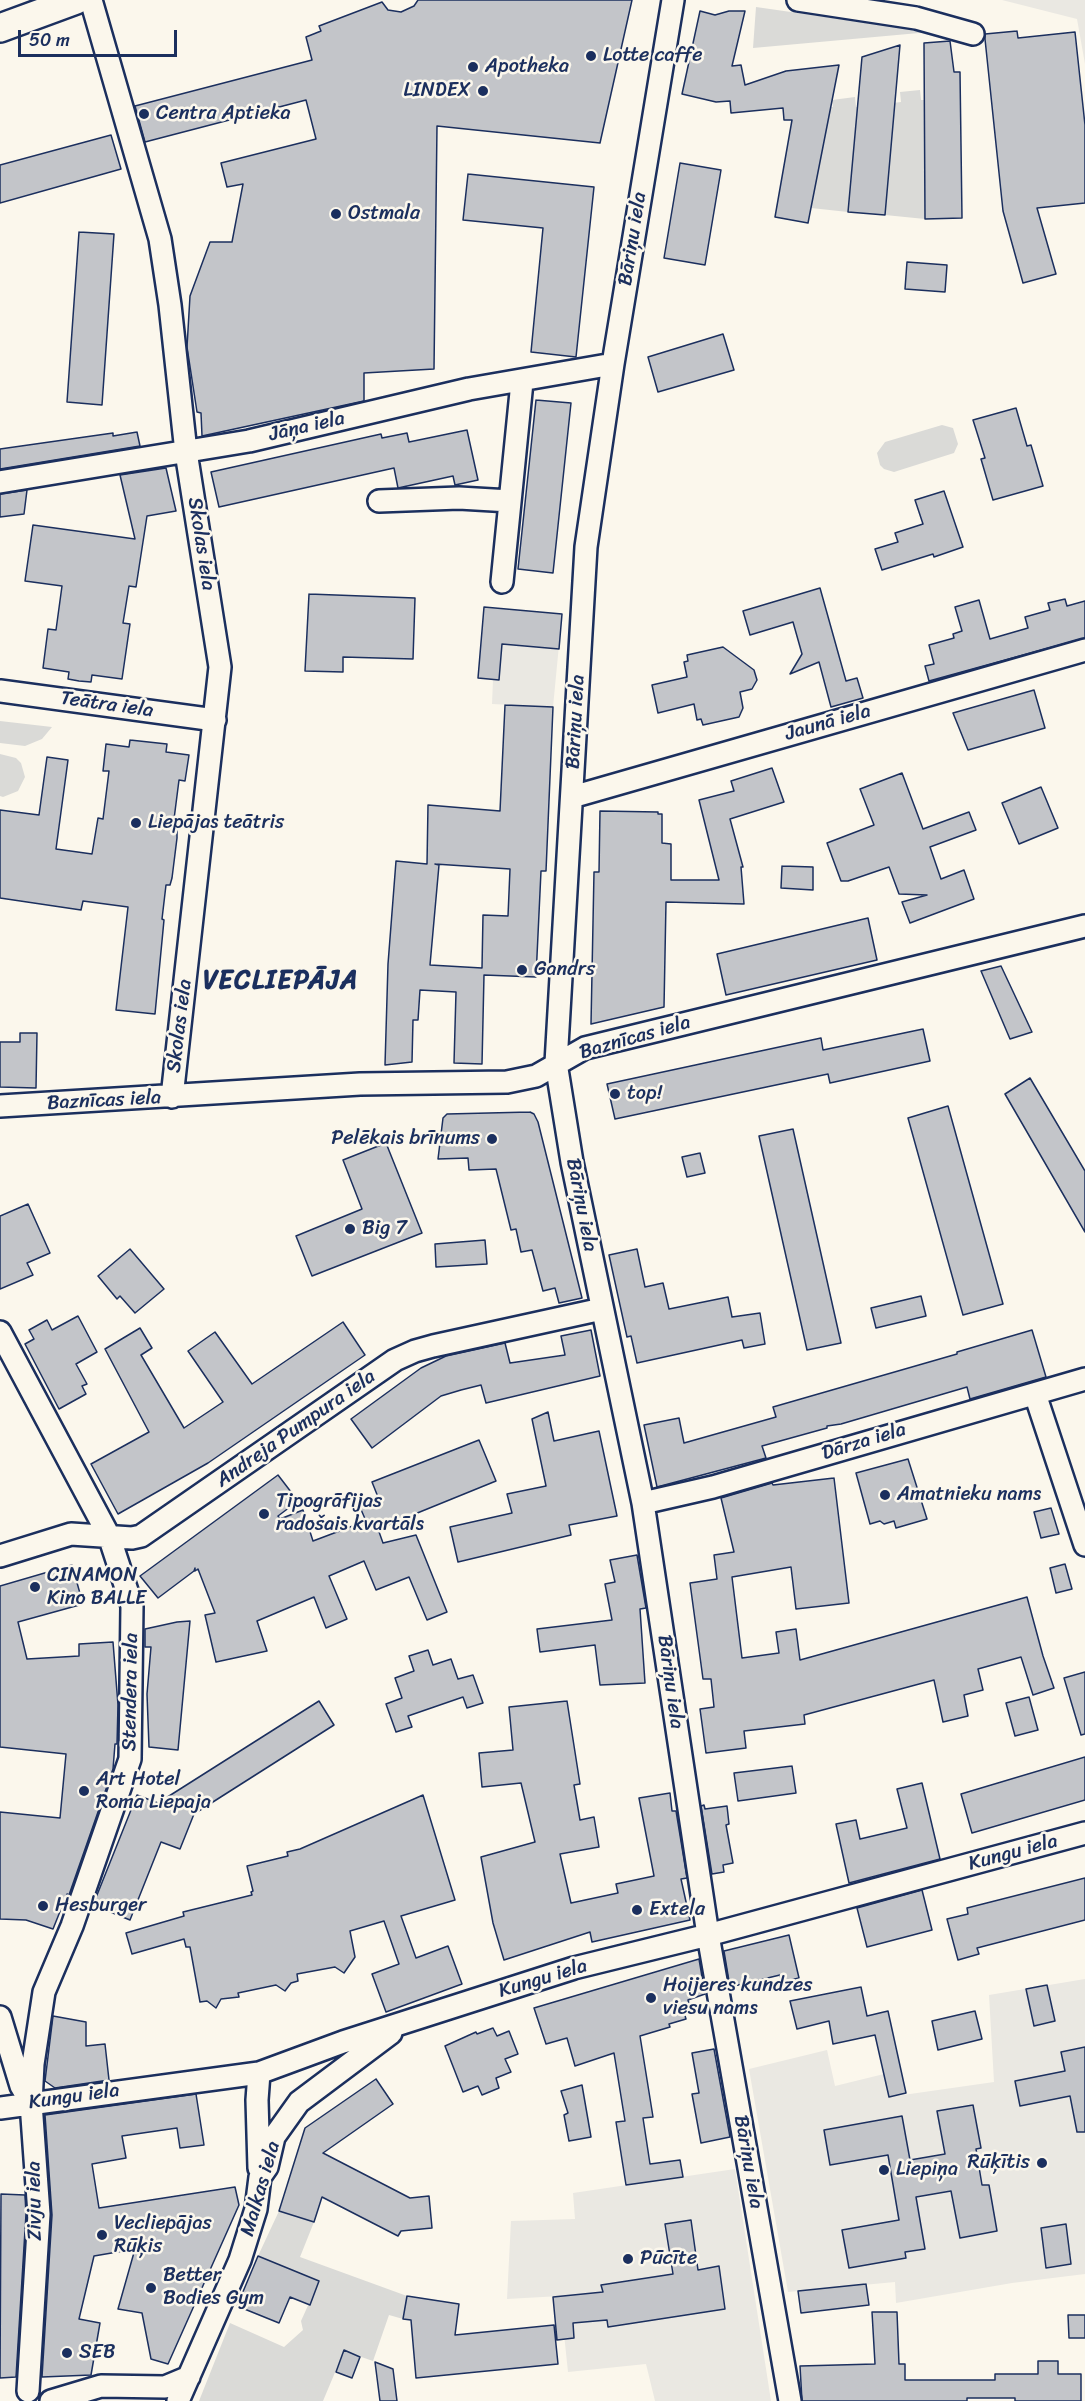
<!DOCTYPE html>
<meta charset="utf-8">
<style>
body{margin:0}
#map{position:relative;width:1085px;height:2401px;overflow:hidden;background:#fbf7ec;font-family:Sriracha,sans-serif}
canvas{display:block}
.scale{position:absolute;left:18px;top:30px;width:159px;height:27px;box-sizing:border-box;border:3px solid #1b2f5e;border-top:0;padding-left:8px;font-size:18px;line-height:21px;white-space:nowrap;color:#1b2f5e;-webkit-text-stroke:4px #fbf7ec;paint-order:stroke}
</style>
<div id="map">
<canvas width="1085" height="2401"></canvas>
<div class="scale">50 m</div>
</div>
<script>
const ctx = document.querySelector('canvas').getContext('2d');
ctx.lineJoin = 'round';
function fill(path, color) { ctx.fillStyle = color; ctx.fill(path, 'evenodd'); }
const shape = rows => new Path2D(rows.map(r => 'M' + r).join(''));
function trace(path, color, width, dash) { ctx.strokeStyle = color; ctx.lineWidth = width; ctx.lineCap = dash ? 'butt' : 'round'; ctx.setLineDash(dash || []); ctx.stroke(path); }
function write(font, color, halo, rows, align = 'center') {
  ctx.font = font + ' Sriracha,sans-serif'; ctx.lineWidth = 5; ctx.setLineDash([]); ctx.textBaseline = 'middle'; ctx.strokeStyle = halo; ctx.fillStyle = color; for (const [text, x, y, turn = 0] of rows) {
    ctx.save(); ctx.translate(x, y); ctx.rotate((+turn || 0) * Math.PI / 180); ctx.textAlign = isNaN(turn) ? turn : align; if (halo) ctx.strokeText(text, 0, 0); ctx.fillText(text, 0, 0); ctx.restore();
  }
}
const built = shape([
 [1002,0,1085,0,1085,64,1077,19],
 [484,607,562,614,553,707,492,704,493,680,478,678],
 [1085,1979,1085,2274,1012,2283,896,2303,895,2282,788,2292,749,2069,827,2050,835,2086,884,2074,889,2097,994,2082,989,1995],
 [735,2169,771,2401,655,2401,646,2364,568,2372,560,2296,507,2299,511,2221,575,2219,573,2193]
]);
const green = shape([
 [756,7,930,32,753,48],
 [920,90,921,100,924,100,925,219,885,215,893,103,901,102,900,92],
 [855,97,856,107,858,107,848,212,811,208,829,116,828,107,833,107,832,100],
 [942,425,953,428,958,444,954,453,894,472,884,469,880,465,877,453,885,442],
 [0,721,52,727,42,739,25,746,0,743],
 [0,754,16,758,21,763,25,777,18,791,3,797,0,796],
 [279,2211,314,2222,300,2257,407,2296,403,2319,389,2315,373,2361,344,2351,323,2401,199,2401,230,2323,284,2347,303,2330,301,2321,319,2281,258,2256]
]);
const building = shape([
 [418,0,632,0,600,143,437,126,434,369,364,373,364,401,202,436,201,413,197,412,187,347,190,296,210,242,232,242,243,184,227,187,221,163,316,139,306,100,145,142,135,106,312,60,306,37,321,31,319,26,382,2,388,10,401,12,414,6,418,0],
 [700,11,715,15,729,11,745,11,732,66,741,65,745,85,786,71,839,65,808,223,775,217,792,120,784,120,783,108,731,113,730,101,716,102,682,94,700,11],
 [1017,31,1018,38,1075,32,1085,125,1085,203,1037,208,1056,274,1023,283,1003,211,985,39,985,34,1017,31],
 [950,41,954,72,960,72,962,218,925,219,924,43,950,41],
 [900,45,885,215,848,212,862,57,900,45],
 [111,135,121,169,0,203,0,165,111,135],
 [680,163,721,170,705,265,664,258,680,163],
 [468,174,594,187,576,357,531,352,543,228,463,220,468,174],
 [79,232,114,234,102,405,67,402,79,232],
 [907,262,947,265,945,292,905,289,907,262],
 [723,334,734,370,658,392,648,357,723,334],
 [536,400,571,403,553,573,518,569,536,400],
 [1016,408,1027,446,1031,445,1043,486,993,500,981,459,985,458,973,420,1016,408],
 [467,430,478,480,455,485,453,476,398,488,394,468,219,507,211,472,381,434,382,438,407,433,409,442,467,430],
 [137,432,140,446,0,469,0,449,113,433,113,436,137,432],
 [166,468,176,511,147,516,136,587,129,586,123,623,130,624,122,679,92,675,91,682,79,681,68,679,69,672,43,668,48,629,56,630,62,586,25,581,33,525,135,539,120,475,166,468],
 [27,490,24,514,0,517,0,494,27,490],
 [944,491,963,547,934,557,933,554,882,570,875,549,898,542,895,533,923,524,915,500,944,491],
 [820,588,846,681,857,678,863,698,831,707,819,662,790,674,802,654,793,622,750,635,743,611,820,588],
 [309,594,415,598,413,659,343,657,343,672,305,671,309,594],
 [1065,599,1067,606,1085,601,1085,638,929,681,925,666,934,664,929,645,954,638,953,634,962,631,955,607,979,600,990,639,1028,628,1025,617,1050,610,1048,603,1065,599],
 [484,607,562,614,559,649,502,644,499,680,478,678,484,607],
 [723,647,754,670,757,680,752,689,740,692,743,708,739,717,703,725,701,719,697,720,694,704,658,713,652,685,687,677,684,662,688,661,687,655,723,647],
 [1034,690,1045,728,968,750,953,713,1034,690],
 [505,705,553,707,546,871,541,871,536,977,484,975,482,1064,454,1063,456,992,420,990,418,1020,413,1020,412,1062,385,1065,388,964,396,861,427,864,428,805,500,811,505,705],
 [435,864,510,869,508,916,483,915,482,968,430,965,439,865,435,864],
 [130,740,167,744,166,752,189,755,185,781,179,780,173,827,177,828,177,838,172,878,170,885,166,885,162,919,164,920,155,1014,116,1010,128,907,83,901,81,910,0,898,0,810,39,815,47,757,68,760,56,849,92,854,98,818,103,819,109,771,103,771,106,744,129,747,130,740],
 [772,768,784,802,730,819,743,867,741,867,744,904,666,902,664,1007,591,1024,594,872,599,872,600,811,658,812,658,814,662,814,662,843,671,844,671,880,719,880,699,800,734,791,731,781,772,768],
 [902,773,923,829,969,812,976,830,930,847,941,879,964,870,974,899,910,923,902,902,927,895,899,894,889,867,848,881,841,881,827,843,874,825,860,789,902,773],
 [1041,787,1058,828,1019,844,1002,803,1041,787],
 [782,866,813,867,813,890,781,888,782,866],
 [868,918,877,960,726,995,717,954,868,918],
 [1001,966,1032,1032,1010,1039,981,971,1001,966],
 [923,1029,930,1061,830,1083,828,1074,615,1119,607,1084,821,1038,823,1050,923,1029],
 [20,1033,37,1033,36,1088,0,1087,0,1042,20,1042,20,1033],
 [1030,1078,1085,1171,1085,1232,1005,1094,1030,1078],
 [948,1106,1003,1304,963,1315,908,1118,948,1106],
 [530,1112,534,1114,538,1122,582,1298,559,1303,555,1288,543,1291,532,1250,521,1252,516,1229,511,1230,496,1169,469,1170,468,1158,438,1159,443,1118,447,1114,530,1112],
 [793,1129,841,1343,807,1350,759,1136,793,1129],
 [386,1143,422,1233,312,1276,296,1236,362,1209,343,1160,386,1143],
 [700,1153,705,1173,687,1177,682,1157,700,1153],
 [28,1204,50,1253,27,1263,33,1275,0,1289,0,1216,28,1204],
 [485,1240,487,1264,436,1267,435,1244,485,1240],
 [130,1249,164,1289,135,1313,120,1296,117,1299,98,1276,130,1249],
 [637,1249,645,1287,663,1283,669,1309,728,1297,732,1317,760,1313,765,1344,744,1348,742,1340,637,1363,631,1336,627,1337,609,1255,637,1249],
 [921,1296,926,1316,876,1328,871,1308,921,1296],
 [78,1316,97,1352,76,1364,87,1384,82,1386,86,1394,59,1409,25,1344,34,1339,29,1330,47,1320,52,1330,78,1316],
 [343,1322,365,1355,208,1463,118,1514,91,1464,149,1432,105,1349,140,1328,152,1348,141,1355,184,1428,223,1402,188,1351,215,1332,252,1384,343,1322],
 [591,1330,600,1376,486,1403,481,1385,461,1390,441,1396,372,1448,351,1419,421,1368,446,1356,505,1343,510,1363,565,1355,561,1336,591,1330],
 [1032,1330,1046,1377,970,1399,967,1387,841,1424,827,1426,827,1428,762,1446,766,1458,657,1487,644,1425,679,1418,684,1443,776,1417,773,1407,957,1354,957,1352,1032,1330],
 [548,1412,554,1441,599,1431,617,1516,569,1525,571,1535,458,1562,450,1527,512,1513,507,1494,546,1486,532,1419,548,1412],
 [479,1440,496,1481,378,1529,383,1543,416,1535,447,1612,427,1620,409,1577,376,1590,364,1561,329,1576,347,1619,326,1628,314,1597,257,1621,267,1651,216,1662,205,1615,215,1613,198,1569,195,1571,195,1568,194,1571,158,1598,140,1576,278,1475,298,1501,278,1516,280,1519,303,1510,313,1541,366,1521,359,1505,378,1497,372,1482,479,1440],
 [908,1459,927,1519,896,1528,894,1521,884,1524,880,1521,870,1524,856,1473,908,1459],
 [834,1478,849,1603,796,1609,791,1567,732,1577,742,1658,779,1653,776,1632,796,1629,800,1660,1027,1597,1043,1656,1054,1688,1033,1695,1021,1657,978,1669,983,1690,964,1695,968,1716,943,1722,934,1680,804,1715,805,1724,744,1731,746,1748,706,1753,700,1709,714,1707,711,1679,703,1679,690,1583,717,1579,714,1555,734,1552,721,1498,772,1483,773,1485,834,1478],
 [1051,1508,1059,1534,1041,1538,1034,1512,1051,1508],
 [637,1555,646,1608,640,1609,645,1683,600,1685,595,1645,540,1652,537,1629,612,1620,605,1584,615,1582,610,1560,637,1555],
 [1065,1564,1072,1589,1056,1593,1050,1568,1065,1564],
 [72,1565,83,1604,18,1622,27,1659,79,1656,79,1644,113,1642,118,1705,117,1744,115,1744,113,1769,69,1895,67,1894,53,1929,26,1920,0,1919,0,1812,60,1818,66,1754,0,1747,0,1586,72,1565],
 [190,1621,178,1750,149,1747,147,1694,151,1647,145,1647,145,1629,177,1622,190,1621],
 [428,1650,433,1665,451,1659,458,1679,473,1675,483,1703,467,1708,463,1697,408,1716,412,1727,396,1732,386,1704,402,1698,395,1678,414,1671,409,1656,428,1650],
 [1085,1672,1085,1734,1081,1735,1064,1678,1085,1672],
 [1029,1697,1038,1730,1015,1736,1006,1703,1029,1697],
 [319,1701,334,1725,194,1814,180,1849,161,1842,130,1920,93,1905,137,1795,158,1803,319,1701],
 [567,1701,580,1784,574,1785,580,1820,594,1817,599,1847,560,1854,571,1903,618,1893,616,1884,654,1876,639,1798,670,1793,672,1811,676,1811,687,1878,681,1879,690,1920,592,1942,590,1932,504,1960,493,1923,481,1857,535,1842,521,1783,482,1787,479,1753,513,1750,509,1707,567,1701],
 [1085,1757,1085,1800,972,1833,961,1794,1085,1757],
 [792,1766,796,1793,738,1801,734,1773,792,1766],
 [922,1783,940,1859,849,1883,836,1824,856,1820,860,1839,907,1828,897,1789,922,1783],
 [423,1795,455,1900,401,1916,416,1958,448,1946,462,1984,386,2012,372,1974,399,1964,384,1921,350,1931,355,1957,344,1973,335,1967,297,1974,298,1981,291,1983,285,1991,276,1985,238,1993,239,1997,221,1999,216,2008,207,2001,200,2002,190,1947,186,1947,184,1939,132,1954,126,1933,184,1916,183,1912,252,1895,251,1892,253,1891,247,1866,288,1856,287,1852,300,1849,423,1795],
 [704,1805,705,1809,727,1806,729,1824,726,1825,733,1863,723,1865,724,1872,712,1874,701,1806,704,1805],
 [1085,1878,1085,1920,977,1948,979,1954,958,1960,947,1919,968,1914,967,1908,1085,1878],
 [922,1890,932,1930,867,1947,857,1908,922,1890],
 [789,1935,799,1978,781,1982,780,1975,730,1987,724,1951,789,1935],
 [699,1959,705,1994,688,2000,690,2007,683,2009,686,2019,669,2024,670,2027,640,2036,653,2117,643,2118,650,2164,680,2160,683,2177,626,2185,616,2122,625,2121,614,2053,575,2066,567,2038,546,2044,534,2008,699,1959],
 [1047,1985,1055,2021,1034,2026,1026,1989,1047,1985],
 [861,1987,867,2016,888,2011,906,2093,889,2097,875,2035,833,2044,829,2021,797,2029,790,2001,861,1987],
 [975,2011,982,2039,938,2050,932,2021,975,2011],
 [53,2016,86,2022,86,2046,105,2044,109,2080,55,2088,45,2081,53,2016],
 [493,2028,497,2036,509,2031,518,2054,505,2059,511,2072,496,2078,499,2088,482,2095,478,2086,463,2092,445,2046,476,2032,477,2034,493,2028],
 [1085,2047,1085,2132,1077,2132,1070,2096,1020,2106,1015,2081,1065,2071,1061,2052,1085,2047],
 [714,2049,730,2137,701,2143,692,2094,699,2093,692,2053,714,2049],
 [376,2079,393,2104,323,2153,410,2198,429,2196,432,2228,401,2231,398,2236,322,2197,314,2222,279,2211,305,2128,376,2079],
 [582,2085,591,2137,569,2141,564,2115,568,2113,561,2091,582,2085],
 [196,2094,204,2145,180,2148,177,2128,122,2136,126,2158,92,2164,99,2208,235,2187,239,2205,168,2364,151,2359,142,2313,118,2309,135,2249,94,2256,79,2319,100,2323,91,2375,42,2377,52,2215,45,2115,196,2094],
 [973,2105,981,2148,976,2149,982,2185,989,2185,997,2231,960,2238,951,2191,916,2197,925,2249,905,2252,906,2258,849,2268,842,2230,899,2220,888,2155,830,2165,824,2130,902,2116,910,2160,945,2154,937,2111,973,2105],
 [1,2194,25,2195,26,2214,16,2377,0,2378,1,2194],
 [691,2220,698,2270,719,2266,725,2309,608,2327,607,2320,573,2323,574,2338,557,2340,553,2297,603,2292,601,2285,673,2274,665,2224,691,2220],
 [1066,2224,1071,2264,1046,2268,1041,2228,1066,2224],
 [258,2256,319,2281,310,2305,290,2297,279,2323,237,2306,258,2256],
 [866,2284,869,2305,801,2313,798,2291,866,2284],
 [407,2296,459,2304,455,2335,554,2325,558,2364,416,2378,411,2320,403,2319,407,2296],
 [872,2312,897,2312,899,2364,905,2364,905,2380,995,2380,995,2374,1038,2374,1038,2361,1058,2361,1058,2374,1081,2374,1081,2401,1015,2401,1015,2398,967,2398,967,2401,802,2401,800,2366,875,2364,872,2312],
 [1068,2315,1085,2315,1085,2338,1069,2338,1068,2315],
 [344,2350,360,2357,352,2378,336,2372,344,2350],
 [375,2362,393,2369,397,2401,380,2401,375,2362]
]);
const minor = shape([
 [91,0,160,239,170,305,186,452,220,667,172,1097],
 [673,0,613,364,586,547,556,1063,572,1162,643,1503,708,1935,790,2401],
 [798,0,916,18,973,34],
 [0,482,249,441,469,389,613,364],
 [379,501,459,498,510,501],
 [502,582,522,382],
 [0,691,215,720],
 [572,797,1085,650],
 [0,1106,360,1084,507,1082,536,1076,585,1048,1085,926],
 [0,1332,109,1536,132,1606,130,1759,72,1926,44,1992,33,2064,31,2103],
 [1035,1394,1085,1545],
 [643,1503,713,1487,1085,1379],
 [0,1556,71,1534,132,1538,141,1536,395,1360,415,1351,433,1346,602,1309],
 [0,2017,21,2086,31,2103,39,2214,28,2391],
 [259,2073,257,2100,259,2168],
 [0,2108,259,2073,343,2042,574,1968,708,1935,1085,1833],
 [51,2401,101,2386,165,2387,189,2377],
 [178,2401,240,2260,256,2209,260,2177,267,2167,274,2137,299,2102,391,2033]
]);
const major = shape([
 [0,28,76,0]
]);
const markers = [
 [591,56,6,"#1b2f5e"],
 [473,67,6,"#1b2f5e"],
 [483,91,6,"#1b2f5e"],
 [144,114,6,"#1b2f5e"],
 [336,214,6,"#1b2f5e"],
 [136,823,6,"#1b2f5e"],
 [522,970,6,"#1b2f5e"],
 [615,1094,6,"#1b2f5e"],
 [492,1139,6,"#1b2f5e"],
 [350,1229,6,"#1b2f5e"],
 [885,1495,6,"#1b2f5e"],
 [264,1514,6,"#1b2f5e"],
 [35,1587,6,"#1b2f5e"],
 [84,1791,6,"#1b2f5e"],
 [43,1906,6,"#1b2f5e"],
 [637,1910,6,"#1b2f5e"],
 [651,1998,6,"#1b2f5e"],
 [1042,2163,6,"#1b2f5e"],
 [884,2170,6,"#1b2f5e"],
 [102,2235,6,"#1b2f5e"],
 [628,2259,6,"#1b2f5e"],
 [151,2288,6,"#1b2f5e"],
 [67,2353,6,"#1b2f5e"]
];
const poiNames = [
 ["Lotte caffe",603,56],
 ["Apotheka",485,67],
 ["LINDEX",471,91,"right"],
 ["Centra Aptieka",156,114],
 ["Ostmala",348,214],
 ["Liepājas teātris",148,823],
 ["Gandrs",534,970],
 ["top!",627,1094],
 ["Pelēkais brīnums",480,1139,"right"],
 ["Big 7",362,1229],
 ["Amatnieku nams",897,1495],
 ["Tipogrāfijas",276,1502],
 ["radošais kvartāls",276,1525],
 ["CINAMON",47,1576],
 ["Kino BALLE",47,1599],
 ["Art Hotel",96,1780],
 ["Roma Liepaja",96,1803],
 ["Hesburger",55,1906],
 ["Extela",649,1910],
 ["Hoijeres kundzes",663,1986],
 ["viesu nams",663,2009],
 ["Rūķītis",1030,2163,"right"],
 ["Liepiņa",896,2170],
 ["Vecliepājas",114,2224],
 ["Rūķis",114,2247],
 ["Pūcīte",640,2259],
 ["Better",163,2276],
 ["Bodies Gym",163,2299],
 ["SEB",79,2353]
];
const streetNames = [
 ["Bāriņu iela",633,239,-81],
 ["Jāņa iela",307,427,-13],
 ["Skolas iela",201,544,81],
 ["Teātra iela",107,705,8],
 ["Bāriņu iela",576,722,-87],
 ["Jaunā iela",828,723,-16],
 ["Skolas iela",180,1026,-83],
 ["Baznīcas iela",635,1038,-16],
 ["Baznīcas iela",104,1101,-3],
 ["Bāriņu iela",581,1205,79],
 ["Andreja Pumpura iela",296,1429,-35],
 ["Dārza iela",864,1442,-17],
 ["Bāriņu iela",670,1682,82],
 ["Stendera iela",131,1692,-89],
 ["Kungu iela",1013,1853,-15],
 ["Kungu iela",543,1979,-17],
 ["Kungu iela",74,2097,-8],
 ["Bāriņu iela",748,2162,80],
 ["Malkas iela",261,2189,-74],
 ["Zivju iela",35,2201,-91]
];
const districtNames = [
 ["VECLIEPĀJA",281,981]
];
fill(built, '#eae8e2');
fill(green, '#dadad7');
fill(building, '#c3c5c9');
trace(building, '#1b2f5e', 1.5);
trace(minor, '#1b2f5e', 26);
trace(major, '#1b2f5e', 32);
trace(minor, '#fbf7ec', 21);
trace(major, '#fbf7ec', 27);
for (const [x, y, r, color] of markers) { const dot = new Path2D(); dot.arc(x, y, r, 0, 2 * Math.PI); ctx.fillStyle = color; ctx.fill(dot); trace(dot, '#fbf7ec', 2); }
write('20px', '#1b2f5e', '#fbf7ec', poiNames, 'left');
write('20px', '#1b2f5e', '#fbf7ec', streetNames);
ctx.letterSpacing = '1.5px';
write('bold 26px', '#1b2f5e', '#fbf7ec', districtNames);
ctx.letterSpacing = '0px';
</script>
